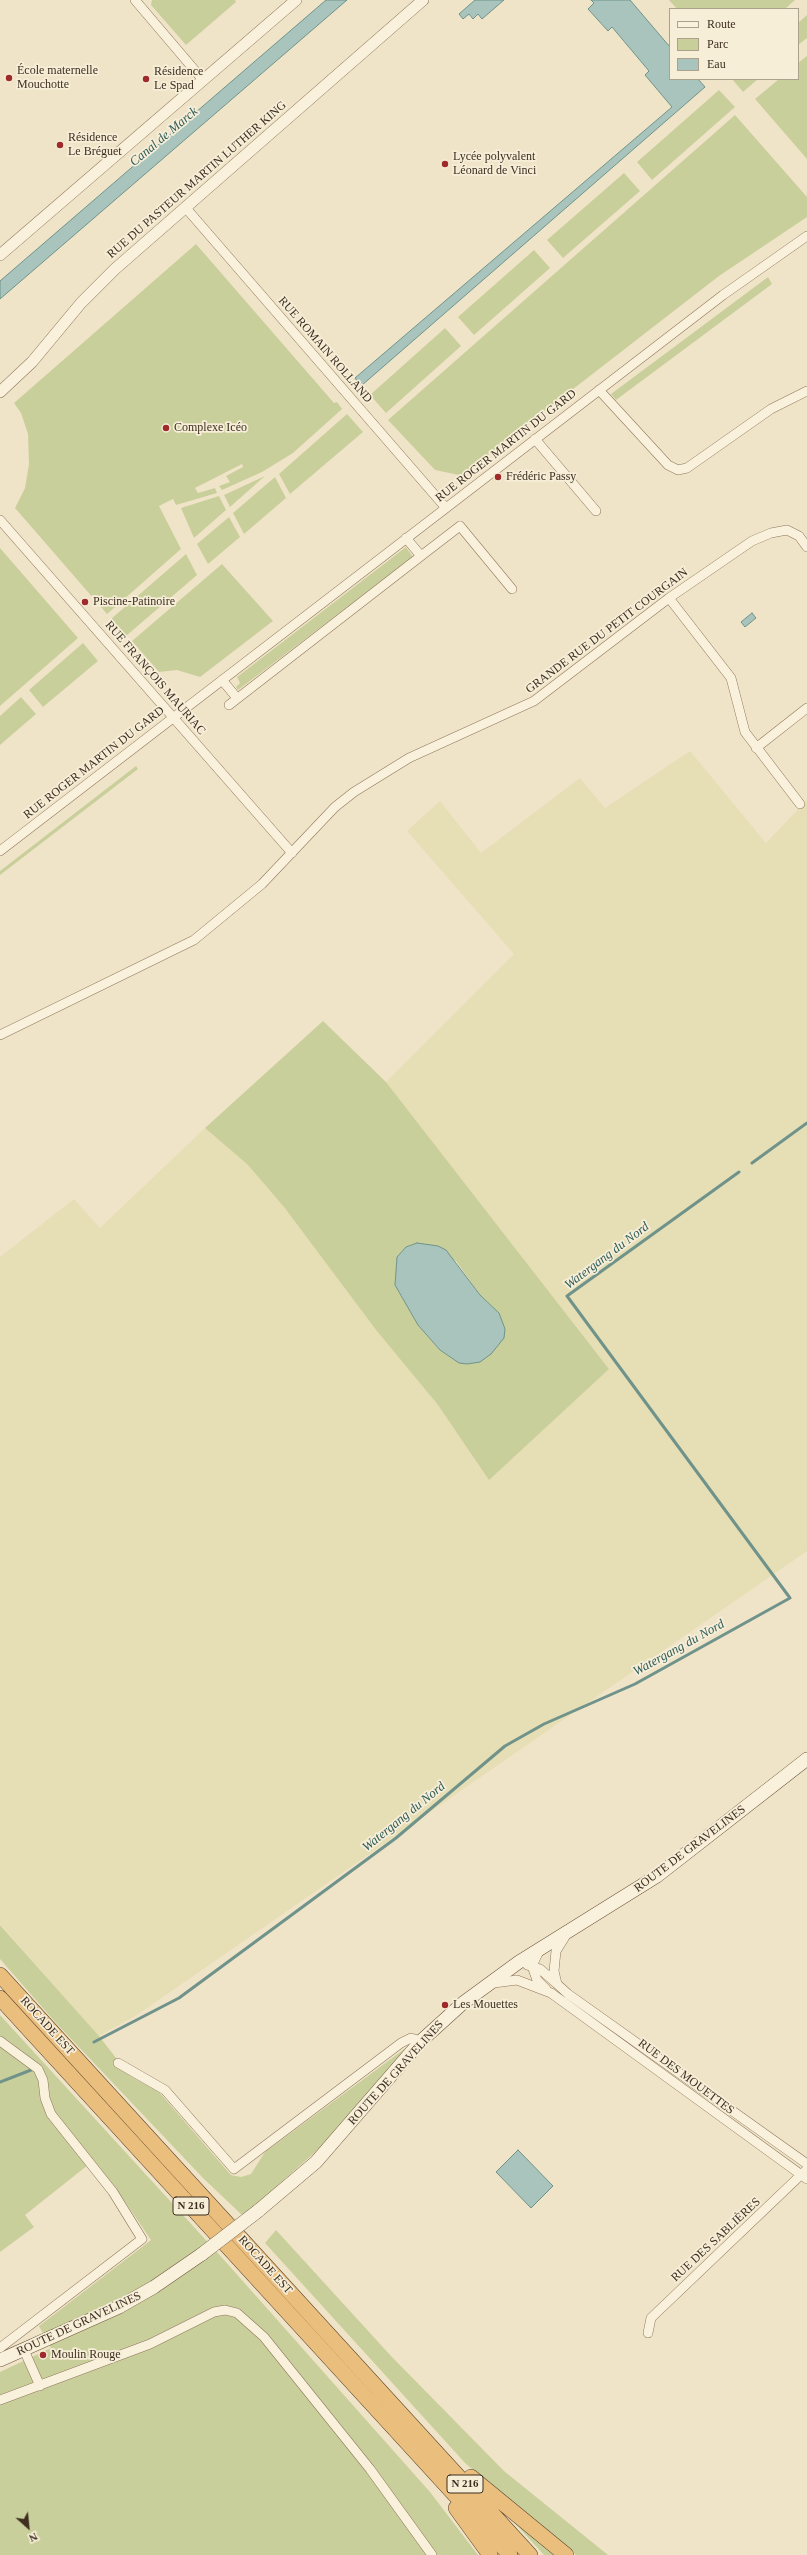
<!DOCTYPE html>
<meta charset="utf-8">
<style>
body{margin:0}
#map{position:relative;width:807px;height:2555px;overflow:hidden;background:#f0e4c8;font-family:Georgia,serif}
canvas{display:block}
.legend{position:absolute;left:669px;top:8px;width:130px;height:72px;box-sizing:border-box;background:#f7eed8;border:1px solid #ada18e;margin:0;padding:5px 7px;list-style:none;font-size:12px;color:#3d2e20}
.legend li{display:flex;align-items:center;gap:8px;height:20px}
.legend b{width:20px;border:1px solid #ada18e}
.north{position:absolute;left:8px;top:2507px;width:40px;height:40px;-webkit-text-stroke:3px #f7eed8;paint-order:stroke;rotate:153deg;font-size:11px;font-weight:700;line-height:16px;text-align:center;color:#3d2e20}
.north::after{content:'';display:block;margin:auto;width:14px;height:18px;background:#3d2e20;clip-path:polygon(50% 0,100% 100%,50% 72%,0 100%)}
</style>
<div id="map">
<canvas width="807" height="2555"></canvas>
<ul class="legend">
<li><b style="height:5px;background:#faf1dc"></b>Route</li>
<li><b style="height:11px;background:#c9cf9b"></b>Parc</li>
<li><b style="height:11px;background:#a9c4bc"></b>Eau</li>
</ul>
<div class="north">N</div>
</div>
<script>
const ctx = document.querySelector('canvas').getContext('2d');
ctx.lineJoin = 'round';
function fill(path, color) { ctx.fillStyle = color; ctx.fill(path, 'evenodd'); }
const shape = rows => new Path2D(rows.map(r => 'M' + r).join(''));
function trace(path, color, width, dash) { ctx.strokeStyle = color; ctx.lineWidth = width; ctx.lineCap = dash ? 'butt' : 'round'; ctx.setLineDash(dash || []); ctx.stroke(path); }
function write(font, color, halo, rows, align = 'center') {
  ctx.font = font + ' Georgia,serif'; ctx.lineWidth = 3.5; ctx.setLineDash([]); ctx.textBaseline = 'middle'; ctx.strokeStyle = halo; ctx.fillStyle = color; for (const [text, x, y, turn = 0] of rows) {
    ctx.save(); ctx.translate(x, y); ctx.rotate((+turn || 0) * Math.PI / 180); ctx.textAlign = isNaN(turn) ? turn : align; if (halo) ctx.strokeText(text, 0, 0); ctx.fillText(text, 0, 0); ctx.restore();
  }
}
const farmland = shape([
 [690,751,766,843,807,800,807,1551,137,2015,99,2036,0,1924,0,1257,74,1199,100,1228,205,1128,248,1165,284,1207,376,1330,438,1405,456,1431,609,1369,386,1082,514,954,407,831,440,801,481,853,580,778,605,808]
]);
const green = shape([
 [152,0,235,0,236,2,186,45,151,5],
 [669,0,795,0,785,9,677,9],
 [807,15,807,38,798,45,798,23],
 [807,56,807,159,755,99,779,79,798,79,798,63],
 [732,79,758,79,743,92],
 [719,90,735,107,652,180,637,162],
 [735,115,807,197,807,217,719,276,466,472,459,475,435,470,388,420],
 [624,173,640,191,563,258,547,240],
 [196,244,334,403,337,402,342,409,293,453,262,472,222,490,219,486,230,482,226,476,243,467,242,464,195,488,198,493,215,488,217,493,176,505,173,499,159,506,181,549,107,614,15,508,25,488,29,464,28,434,21,413,14,403],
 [534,250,550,268,474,335,458,317],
 [768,277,772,284,616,400,611,394],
 [445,328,461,346,386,413,370,395],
 [347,414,363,432,290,494,279,474],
 [265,476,230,507,224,495],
 [275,477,286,498,244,534,233,513],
 [219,496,226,510,194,538,181,508],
 [229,517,240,537,208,564,197,544],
 [406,547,413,557,238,690,236,687,240,683,237,677],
 [0,548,78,638,0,706],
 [186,554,197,575,126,636,111,619],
 [222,564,273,621,200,677,177,670,159,672,132,641],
 [83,643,98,661,43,707,29,690],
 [21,697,36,714,0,745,0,716],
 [136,766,138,769,0,875,0,871],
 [323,1021,386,1082,609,1369,489,1480,438,1405,376,1330,284,1207,248,1165,205,1128],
 [418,1243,456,1261,480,1295,499,1313,467,1364,454,1360,440,1350,418,1325,395,1285,397,1257,406,1247],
 [0,1925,99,2036,130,2076,159,2092,231,2175,241,2177,251,2174,265,2152,407,2047,331,2138,243,2216,203,2178,56,2023,0,1959],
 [0,2015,225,2261,430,2492,478,2555,0,2555,0,2372,51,2348,39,2326,151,2240,115,2187,93,2161,25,2215,34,2227,0,2252],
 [276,2230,391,2356,504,2471,608,2555,576,2555,466,2464,265,2243],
 [511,2519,558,2555,544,2555]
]);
const water = shape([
 [326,0,347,0,0,299,0,281,326,0],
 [475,0,504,0,482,19,478,14,473,19,469,14,463,19,459,14,475,0],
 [591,0,630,0,670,47,670,79,698,79,705,87,361,386,355,378,672,107,645,75,649,71,612,27,608,31,588,9,594,3,591,0],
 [752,613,756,618,745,627,741,622,752,613],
 [417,1243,438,1246,446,1250,480,1295,499,1313,505,1329,504,1338,491,1354,480,1362,467,1364,459,1363,440,1350,418,1325,395,1285,397,1257,406,1247,417,1243],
 [518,2150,553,2186,531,2208,496,2172,518,2150]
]);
const stream = shape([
 [752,1163,807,1123],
 [94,2042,179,1998,396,1838,505,1746,544,1724,635,1684,790,1598,567,1296,739,1172],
 [0,2082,31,2070]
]);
const minor = shape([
 [135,0,203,80],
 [185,207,446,508],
 [599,390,668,465,678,470,687,468,771,409,807,391],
 [535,439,596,511],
 [0,520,292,853],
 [406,538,421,556,460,526,512,589],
 [669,598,731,678,745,732,800,804],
 [222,680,237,698],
 [229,705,421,556],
 [756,748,807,708],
 [0,851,723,295,807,236],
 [0,1035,194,940,262,884,335,807,354,792,409,758,534,701,669,598,752,541,771,533,787,530,799,536,807,547],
 [566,1935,556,1951,554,1971,557,1984,568,1994,807,2164],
 [539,1951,532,1966,537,1980,546,1989],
 [527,1965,540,1969,556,1983],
 [494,1983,517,1980,551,1993,807,2179],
 [0,2041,38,2069,43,2080,45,2098,51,2114,113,2192,142,2239,0,2348],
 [118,2063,165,2090,234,2169,401,2043,411,2038,421,2041],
 [648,2333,651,2318,805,2171],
 [24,2350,40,2386],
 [0,2400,150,2344,214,2312,225,2310,237,2313,264,2337,370,2469,432,2555]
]);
const tertiary = shape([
 [0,255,296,0],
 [0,392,32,362,81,303,115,269,423,0]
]);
const secondary = shape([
 [258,2211,316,2162,421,2041,463,2003,519,1962,657,1876,807,1759],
 [0,2360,119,2307,154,2287,202,2254]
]);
const trunk = shape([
 [0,1975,530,2555],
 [0,1998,510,2555],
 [471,2477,566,2555],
 [456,2508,490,2555]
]);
const secondaryBridge = shape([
 [202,2254,258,2211]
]);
const markers = [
 [9,78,4,"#9e2a2b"],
 [146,79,4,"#9e2a2b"],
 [60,145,4,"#9e2a2b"],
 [445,164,4,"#9e2a2b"],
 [166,428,4,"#9e2a2b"],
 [498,477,4,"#9e2a2b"],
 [85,602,4,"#9e2a2b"],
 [445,2005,4,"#9e2a2b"],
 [43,2355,4,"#9e2a2b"]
];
const shields = [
 [191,2206,36],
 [465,2484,36]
];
const shieldNames = [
 ["N 216",191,2206],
 ["N 216",465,2484]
];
const poiNames = [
 ["École maternelle",17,71],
 ["Mouchotte",17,85],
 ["Résidence",154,72],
 ["Le Spad",154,86],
 ["Résidence",68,138],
 ["Le Bréguet",68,152],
 ["Lycée polyvalent",453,157],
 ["Léonard de Vinci",453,171],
 ["Complexe Icéo",174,428],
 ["Frédéric Passy",506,477],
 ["Piscine-Patinoire",93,602],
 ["Les Mouettes",453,2005],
 ["Moulin Rouge",51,2355]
];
const streetNames = [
 ["RUE DU PASTEUR MARTIN LUTHER KING",197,180,-41],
 ["RUE ROMAIN ROLLAND",325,350,49],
 ["RUE ROGER MARTIN DU GARD",506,446,-38],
 ["GRANDE RUE DU PETIT COURGAIN",607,631,-37],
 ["RUE FRANÇOIS MAURIAC",155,678,49],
 ["RUE ROGER MARTIN DU GARD",94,763,-38],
 ["ROUTE DE GRAVELINES",690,1849,-37],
 ["ROCADE EST",47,2026,48],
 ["ROUTE DE GRAVELINES",396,2073,-48],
 ["RUE DES MOUETTES",686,2077,37],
 ["RUE DES SABLIÈRES",716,2240,-43],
 ["ROCADE EST",265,2265,48],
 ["ROUTE DE GRAVELINES",79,2324,-25]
];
const waterNames = [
 ["Canal de Marck",164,137,-40],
 ["Watergang du Nord",607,1256,-37],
 ["Watergang du Nord",679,1648,-29],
 ["Watergang du Nord",404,1817,-39]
];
fill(farmland, '#e6deb5');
fill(green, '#c9cf9b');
fill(water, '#a9c4bc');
trace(water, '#6f938a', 1);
trace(stream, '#6f938a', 3);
trace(minor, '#8d765c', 10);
trace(tertiary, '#8d765c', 12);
trace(secondary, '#6f573f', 14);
trace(trunk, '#5b4430', 16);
trace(minor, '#faf1dc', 9);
trace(tertiary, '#faf1dc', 11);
trace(secondary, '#faf1dc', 13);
trace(trunk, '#eabe7c', 15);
trace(secondaryBridge, '#6f573f', 14, []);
trace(secondaryBridge, '#faf1dc', 13);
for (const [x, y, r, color] of markers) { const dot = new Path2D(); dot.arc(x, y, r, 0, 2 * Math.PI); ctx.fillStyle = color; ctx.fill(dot); trace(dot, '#f7eed8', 1.5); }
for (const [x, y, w] of shields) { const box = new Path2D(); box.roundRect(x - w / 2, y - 9, w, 18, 3); ctx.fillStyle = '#f7eed8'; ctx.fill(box); trace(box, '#3d2e20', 1); }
write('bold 11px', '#3d2e20', null, shieldNames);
write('12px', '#3d2e20', '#f7eed8', poiNames, 'left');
write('12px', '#3d2e20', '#f7eed8', streetNames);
write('italic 13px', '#2f5d5a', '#f7eed8', waterNames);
</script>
